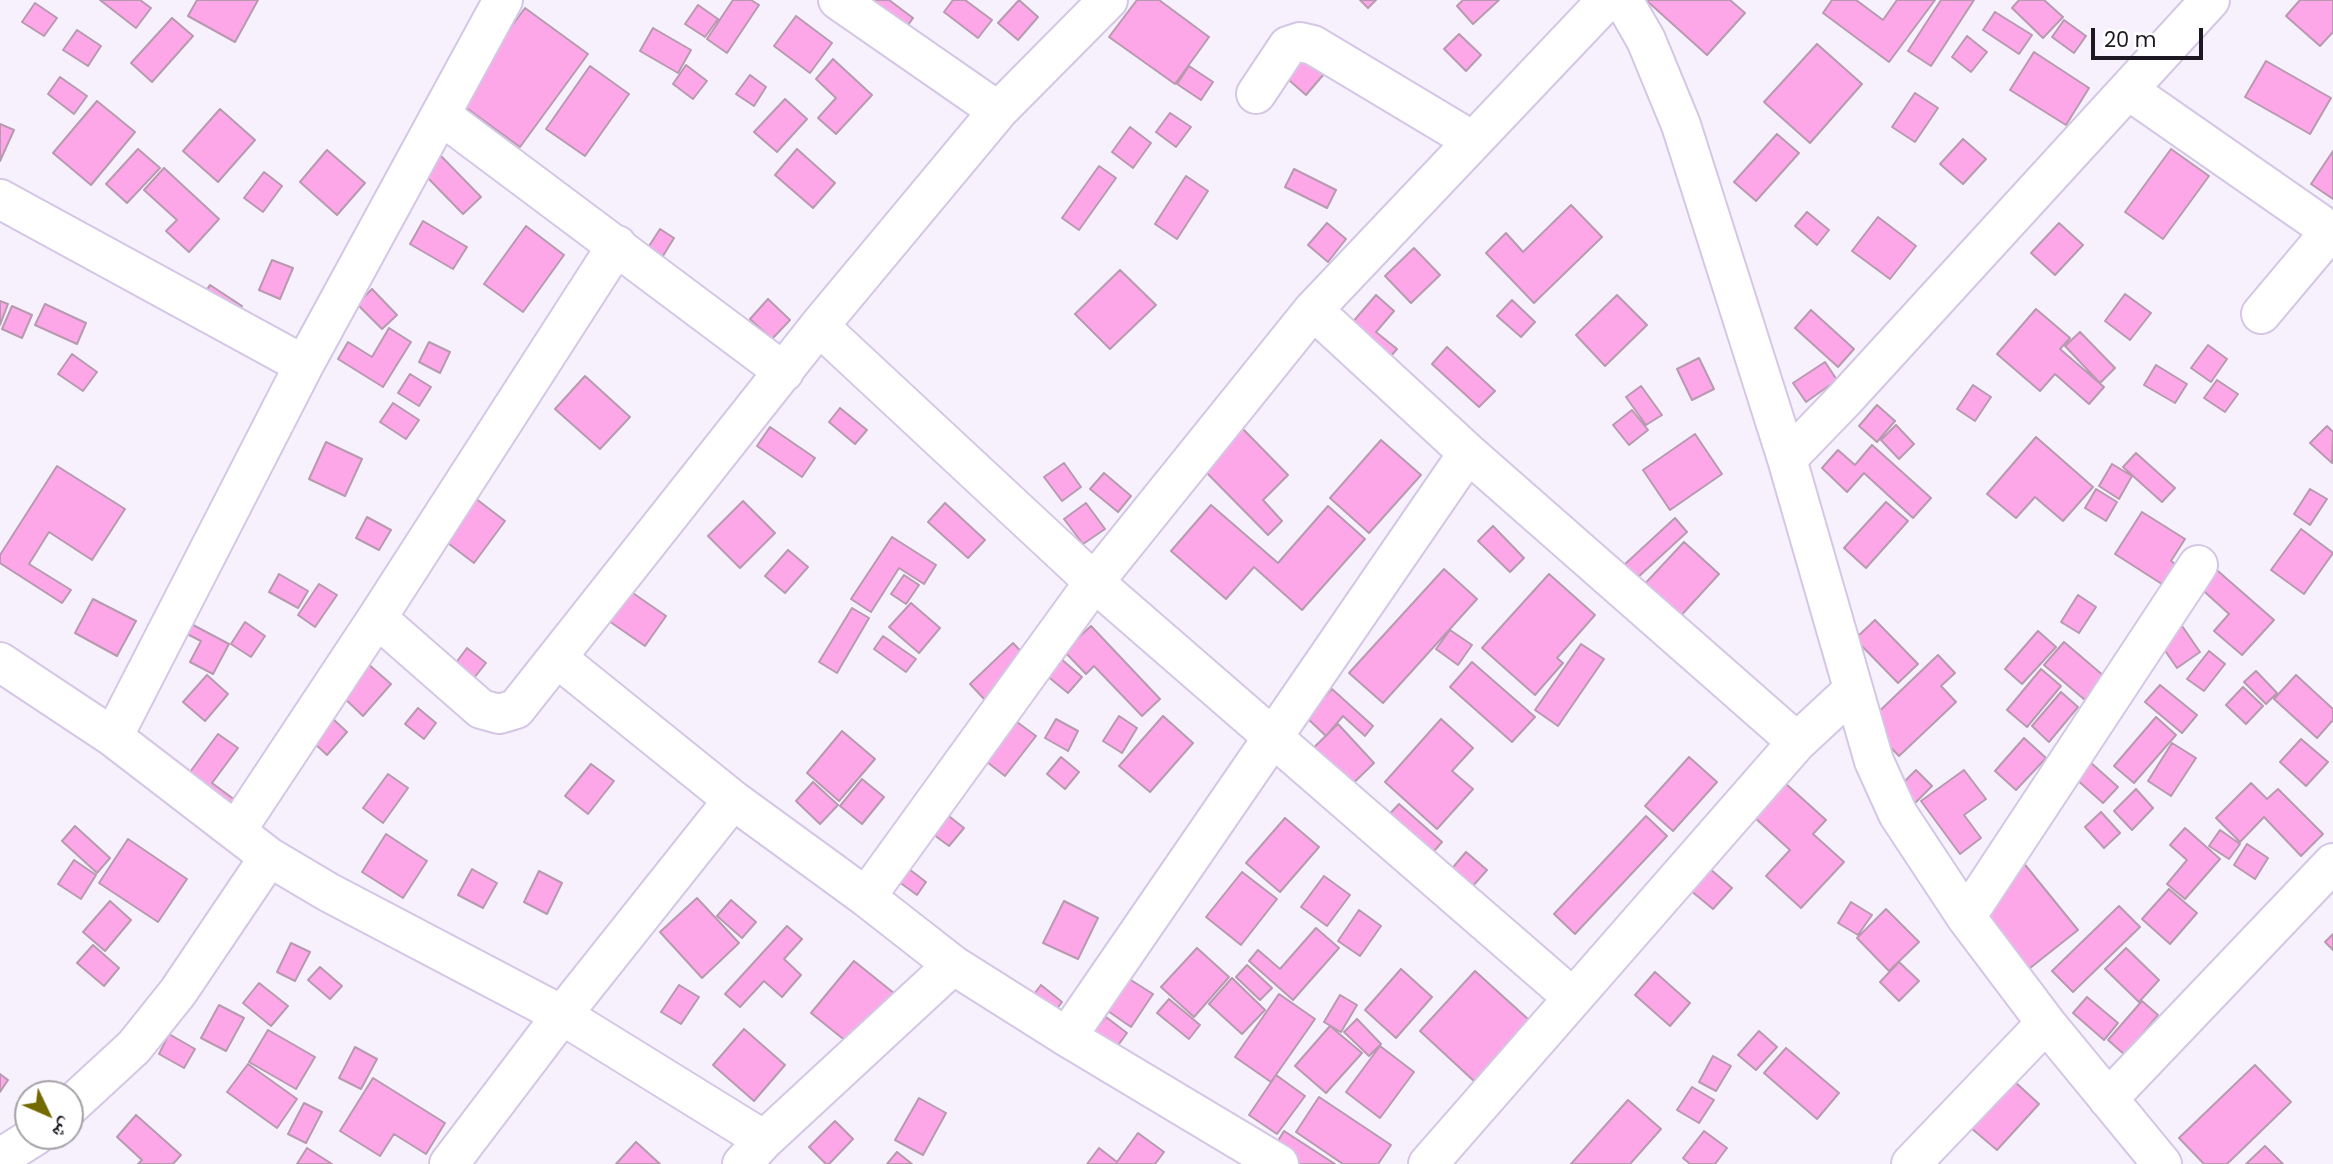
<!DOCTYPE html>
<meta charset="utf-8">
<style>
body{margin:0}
#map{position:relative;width:2333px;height:1164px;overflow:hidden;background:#f7f1fe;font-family:Poppins,"Noto Naskh Arabic",sans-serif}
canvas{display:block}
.north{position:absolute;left:14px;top:1080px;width:70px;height:70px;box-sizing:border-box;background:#fff;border:2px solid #a4a2a7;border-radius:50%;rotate:134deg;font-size:19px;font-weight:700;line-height:28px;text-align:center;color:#1c1722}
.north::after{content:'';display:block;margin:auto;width:24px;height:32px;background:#746800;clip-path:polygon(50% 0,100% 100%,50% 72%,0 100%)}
.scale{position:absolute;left:2091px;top:28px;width:112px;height:32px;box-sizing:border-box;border:4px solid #1c1722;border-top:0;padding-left:9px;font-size:21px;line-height:24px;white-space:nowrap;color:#1c1722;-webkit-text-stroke:5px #fff;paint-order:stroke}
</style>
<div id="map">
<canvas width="2333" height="1164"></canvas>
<div class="north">ش</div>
<div class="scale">20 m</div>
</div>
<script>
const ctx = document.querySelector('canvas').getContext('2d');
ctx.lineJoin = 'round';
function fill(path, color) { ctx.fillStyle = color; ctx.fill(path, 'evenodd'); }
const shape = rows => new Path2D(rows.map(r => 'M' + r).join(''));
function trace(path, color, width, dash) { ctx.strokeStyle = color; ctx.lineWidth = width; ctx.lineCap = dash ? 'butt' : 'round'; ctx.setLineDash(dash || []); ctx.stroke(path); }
const building = shape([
 [100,0,140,0,151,8,136,28,100,0],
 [197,0,258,0,235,42,188,16,197,0],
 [733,0,751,0,759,5,727,53,707,39,733,0],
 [870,0,889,0,913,18,898,39,870,0],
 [953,0,965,0,992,20,978,38,944,12,953,0],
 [1019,0,1038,17,1018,40,998,23,1019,0],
 [1137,0,1159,0,1209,37,1175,84,1109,37,1137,0],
 [1360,0,1376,0,1368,8,1360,0],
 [1463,0,1499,0,1473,24,1457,6,1463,0],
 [1646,0,1730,0,1745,13,1707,55,1646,0],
 [1832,0,1856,0,1883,20,1897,0,1935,0,1889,62,1823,13,1832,0],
 [1941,0,1974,0,1931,66,1908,51,1941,0],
 [2019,0,2044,0,2063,17,2043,38,2012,8,2019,0],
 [2300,0,2333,0,2333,32,2320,46,2286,16,2300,0],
 [35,3,57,18,44,36,22,22,35,3],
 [698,5,718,19,705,37,685,24,698,5],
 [525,8,588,54,520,147,457,101,525,8],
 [1995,12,2032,35,2019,54,1983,30,1995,12],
 [796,16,832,43,810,73,774,46,796,16],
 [172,18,193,36,152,82,131,63,172,18],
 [2064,20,2086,36,2074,53,2052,37,2064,20],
 [653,28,691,50,678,73,640,51,653,28],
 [77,30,101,46,88,66,63,50,77,30],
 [1459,34,1481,55,1466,71,1444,49,1459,34],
 [1967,36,1987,52,1971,72,1952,57,1967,36],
 [1817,44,1862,84,1810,143,1764,102,1817,44],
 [2034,52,2089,88,2066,125,2010,90,2034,52],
 [1299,54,1324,74,1306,95,1282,74,1299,54],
 [833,59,872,95,836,134,818,118,836,98,816,79,833,59],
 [2266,61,2331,98,2310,134,2245,97,2266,61],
 [686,65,707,81,693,99,673,84,686,65],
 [590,66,629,94,585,156,546,129,590,66],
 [1189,66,1213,82,1201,100,1177,84,1189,66],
 [750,75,766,87,754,106,736,94,750,75],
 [60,77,87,96,74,114,48,94,60,77],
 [1915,93,1938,108,1915,142,1892,127,1915,93],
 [785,99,807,119,777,152,754,132,785,99],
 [97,101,135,132,91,185,53,153,97,101],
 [220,109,255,140,218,182,183,151,220,109],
 [1170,113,1191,127,1176,147,1156,132,1170,113],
 [0,124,14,130,0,161,0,124],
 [1130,127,1151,143,1133,168,1112,152,1130,127],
 [1777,134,1799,153,1756,201,1734,182,1777,134],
 [1963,139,1986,159,1963,184,1940,164,1963,139],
 [138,149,160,168,127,203,106,184,138,149],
 [797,149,835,183,813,208,775,175,797,149],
 [2171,149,2209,176,2163,239,2125,212,2171,149],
 [327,150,365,183,337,215,300,182,327,150],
 [2333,151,2333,199,2311,184,2333,151],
 [441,156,481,197,463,214,423,173,441,156],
 [1099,166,1116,178,1079,230,1062,218,1099,166],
 [164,168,219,219,189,252,166,231,177,220,144,190,164,168],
 [1294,169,1336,190,1327,208,1285,187,1294,169],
 [264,172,282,186,263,212,244,198,264,172],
 [1186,176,1208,191,1177,239,1155,224,1186,176],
 [1571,205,1602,237,1534,303,1486,253,1506,233,1523,252,1571,205],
 [1807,212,1829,230,1817,245,1795,226,1807,212],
 [1878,217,1916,246,1890,279,1852,251,1878,217],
 [423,221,467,247,453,269,410,244,423,221],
 [1327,223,1346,239,1328,262,1308,245,1327,223],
 [2059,223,2083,245,2055,275,2031,253,2059,223],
 [526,226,564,255,523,312,484,284,526,226],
 [660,229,674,238,658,264,644,254,660,229],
 [1414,248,1440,275,1411,303,1385,276,1414,248],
 [272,260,293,268,280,299,259,290,272,260],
 [1120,270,1156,305,1110,349,1075,314,1120,270],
 [210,285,242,306,230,325,197,303,210,285],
 [372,289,397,315,382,329,357,304,372,289],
 [2125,294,2151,313,2130,340,2105,321,2125,294],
 [1376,295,1394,311,1376,332,1397,349,1384,364,1345,331,1376,295],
 [1617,295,1647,325,1605,366,1576,335,1617,295],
 [768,299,790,320,772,339,750,319,768,299],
 [1512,300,1535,322,1521,337,1497,316,1512,300],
 [0,301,8,304,0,325,0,301],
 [45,304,86,323,77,344,35,325,45,304],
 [12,306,32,315,22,338,2,329,12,306],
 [2036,309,2070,338,2060,349,2104,387,2089,404,2055,374,2040,391,1997,354,2036,309],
 [1811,310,1854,349,1838,367,1795,328,1811,310],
 [389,328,411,342,383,387,338,359,348,342,372,357,389,328],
 [2080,332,2115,368,2100,383,2065,346,2080,332],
 [429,342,450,352,440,373,419,362,429,342],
 [2208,345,2227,359,2211,382,2191,368,2208,345],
 [1447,347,1495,391,1479,407,1432,364,1447,347],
 [72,354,97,372,83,391,58,374,72,354],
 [1699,358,1714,389,1692,400,1677,369,1699,358],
 [1825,362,1837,380,1806,402,1793,383,1825,362],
 [2156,365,2187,384,2175,403,2144,385,2156,365],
 [410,374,431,387,419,406,398,393,410,374],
 [585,376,630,417,600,449,555,409,585,376],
 [2217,380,2238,394,2225,412,2204,398,2217,380],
 [1973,385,1991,397,1975,421,1957,409,1973,385],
 [1641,386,1662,415,1646,425,1626,397,1641,386],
 [393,403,419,420,406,439,380,422,393,403],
 [1877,405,1895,421,1877,442,1859,426,1877,405],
 [840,408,867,430,855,444,829,422,840,408],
 [1632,410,1648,430,1629,445,1613,425,1632,410],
 [1896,425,1914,444,1899,459,1881,440,1896,425],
 [2327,426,2333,432,2332,463,2310,443,2327,426],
 [770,427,815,458,802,477,757,446,770,427],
 [1242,428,1288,475,1263,500,1282,521,1268,535,1202,468,1242,428],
 [1695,434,1722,474,1670,510,1643,470,1695,434],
 [2036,437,2093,487,2063,521,2035,497,2016,518,1987,494,2036,437],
 [1381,440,1421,475,1369,533,1330,498,1381,440],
 [326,442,362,459,345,496,309,479,326,442],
 [1872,445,1931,498,1913,518,1864,473,1847,492,1822,468,1838,450,1855,465,1872,445],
 [2136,453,2175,488,2162,502,2123,467,2136,453],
 [1064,463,1081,487,1062,501,1044,477,1064,463],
 [2112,464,2132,476,2119,499,2099,486,2112,464],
 [57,466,125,509,92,560,49,532,29,564,71,590,62,603,0,563,0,555,57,466],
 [1104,473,1131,496,1118,512,1090,489,1104,473],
 [2096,489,2117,502,2106,521,2085,508,2096,489],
 [2310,489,2327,499,2310,525,2294,514,2310,489],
 [471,495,505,521,474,563,440,537,471,495],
 [743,501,775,533,740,568,708,536,743,501],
 [1886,502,1908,521,1866,568,1844,548,1886,502],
 [945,503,985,540,968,558,928,522,945,503],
 [1086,503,1105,529,1083,544,1064,519,1086,503],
 [1211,505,1278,563,1328,506,1365,539,1302,610,1254,567,1226,599,1171,551,1211,505],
 [2142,512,2185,539,2171,561,2178,566,2165,586,2115,554,2142,512],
 [367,517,391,530,379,550,356,538,367,517],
 [1675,518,1687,532,1636,579,1624,565,1675,518],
 [1493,526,1524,558,1510,572,1478,541,1493,526],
 [2301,529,2333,553,2304,594,2271,570,2301,529],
 [892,537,936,565,924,584,899,568,871,612,851,599,892,537],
 [1684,542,1719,574,1676,621,1641,588,1684,542],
 [788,550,808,567,785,593,765,576,788,550],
 [2211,565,2274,620,2242,655,2214,631,2229,614,2195,583,2211,565],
 [1444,569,1477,599,1383,703,1349,673,1444,569],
 [279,574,308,591,298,608,269,592,279,574],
 [1549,574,1595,615,1557,658,1563,663,1535,695,1482,648,1549,574],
 [904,575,919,585,906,604,891,594,904,575],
 [319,584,337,595,315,627,298,615,319,584],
 [627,589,666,616,645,646,606,619,627,589],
 [2078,595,2096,607,2079,633,2061,622,2078,595],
 [93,599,136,621,117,656,75,633,93,599],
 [911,603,940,628,919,653,889,627,911,603],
 [852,608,869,618,837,673,819,662,852,608],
 [178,617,229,644,213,674,190,662,201,641,173,627,178,617],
 [1875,620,1918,664,1898,683,1855,639,1875,620],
 [245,622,265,636,251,657,231,644,245,622],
 [2180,623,2200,652,2177,668,2157,639,2180,623],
 [1091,626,1160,699,1142,716,1094,666,1086,674,1064,651,1091,626],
 [1450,630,1472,645,1458,665,1436,649,1450,630],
 [2038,631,2056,647,2022,684,2005,669,2038,631],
 [883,636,916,659,906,672,874,649,883,636],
 [2064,642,2105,677,2085,700,2044,665,2064,642],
 [1013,643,1029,660,986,701,970,684,1013,643],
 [1581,644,1604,659,1558,726,1535,710,1581,644],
 [467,648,486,663,470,683,452,668,467,648],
 [2209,651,2225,664,2204,691,2187,679,2209,651],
 [1938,655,1955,673,1941,686,1956,702,1899,756,1867,723,1938,655],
 [1060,658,1082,677,1068,693,1046,675,1060,658],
 [1472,662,1535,717,1512,742,1450,687,1472,662],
 [367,663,391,684,363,716,340,694,367,663],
 [2041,669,2061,686,2027,727,2007,710,2041,669],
 [2256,671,2277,693,2266,704,2244,682,2256,671],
 [207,675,228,694,205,721,183,702,207,675],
 [2296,675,2333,709,2333,720,2317,738,2274,699,2296,675],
 [2160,685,2197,715,2182,733,2145,702,2160,685],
 [2243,687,2263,706,2246,724,2226,705,2243,687],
 [1332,689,1373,726,1365,736,1343,716,1326,736,1306,717,1332,689],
 [2061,692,2078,707,2049,742,2032,726,2061,692],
 [418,708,436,723,424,739,405,724,418,708],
 [1119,716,1137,728,1122,753,1103,741,1119,716],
 [1163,716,1193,743,1150,792,1119,766,1163,716],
 [2156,717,2176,735,2134,783,2114,766,2156,717],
 [333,719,347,732,327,755,313,742,333,719],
 [1056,719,1078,731,1068,751,1045,738,1056,719],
 [1441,719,1473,748,1452,771,1473,789,1437,829,1385,782,1441,719],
 [1017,722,1036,736,1005,776,987,762,1017,722],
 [1338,724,1374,763,1338,798,1301,760,1338,724],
 [842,731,875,759,839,801,807,773,842,731],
 [218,734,238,748,212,783,235,800,223,818,179,787,218,734],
 [2024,738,2046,758,2016,790,1995,771,2024,738],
 [2301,739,2328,762,2306,786,2280,762,2301,739],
 [2172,743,2196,758,2171,796,2148,781,2172,743],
 [2081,754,2118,787,2103,803,2066,770,2081,754],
 [1061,757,1079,772,1065,789,1047,774,1061,757],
 [1689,757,1717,782,1673,831,1645,806,1689,757],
 [591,764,614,781,588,814,565,796,591,764],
 [1916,770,1932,786,1902,816,1886,800,1916,770],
 [1964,770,1986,799,1964,815,1981,838,1960,854,1921,801,1964,770],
 [388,774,408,788,383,823,363,808,388,774],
 [862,779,884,797,862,824,840,806,862,779],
 [813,782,838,805,820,824,796,801,813,782],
 [1785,783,1826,820,1813,834,1844,862,1801,908,1766,876,1790,850,1754,817,1785,783],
 [2251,783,2267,799,2278,789,2323,834,2301,856,2264,817,2240,842,2216,818,2251,783],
 [2136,789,2153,808,2132,830,2114,811,2136,789],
 [1399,804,1442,842,1427,859,1384,820,1399,804],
 [2101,812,2120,833,2104,848,2085,827,2101,812],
 [945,813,964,828,949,846,930,832,945,813],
 [1646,816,1667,836,1575,934,1554,914,1646,816],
 [1285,818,1319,847,1280,892,1246,863,1285,818],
 [75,826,110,858,97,873,62,841,75,826],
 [2185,828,2220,859,2185,899,2167,884,2187,860,2170,845,2185,828],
 [2220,830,2240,844,2229,859,2209,846,2220,830],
 [386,834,427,861,403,898,362,872,386,834],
 [128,839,187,879,158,922,99,883,128,839],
 [2247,844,2268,858,2255,879,2234,865,2247,844],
 [1466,852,1487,870,1464,896,1444,878,1466,852],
 [74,860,96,875,81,899,58,884,74,860],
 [2022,861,2078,930,2025,972,1969,904,2022,861],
 [905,866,926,882,917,895,895,879,905,866],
 [1709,868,1732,888,1713,909,1690,890,1709,868],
 [472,869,497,883,483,908,458,895,472,869],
 [539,871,562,883,547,914,524,902,539,871],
 [1242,872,1277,899,1241,945,1206,917,1242,872],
 [1324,876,1350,895,1327,926,1301,907,1324,876],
 [2169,889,2197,913,2170,944,2142,919,2169,889],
 [697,898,739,943,702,978,660,932,697,898],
 [731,900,756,922,742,938,717,916,731,900],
 [110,901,131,920,105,951,83,932,110,901],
 [1064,901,1098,918,1078,959,1043,943,1064,901],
 [1851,902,1872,915,1858,935,1838,923,1851,902],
 [2119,906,2140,927,2073,992,2052,971,2119,906],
 [1886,909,1919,942,1889,971,1857,938,1886,909],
 [1359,910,1381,926,1360,956,1338,941,1359,910],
 [787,926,802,939,784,959,801,975,782,997,764,981,740,1007,725,994,787,926],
 [1316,928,1339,948,1293,1000,1249,961,1258,950,1280,969,1316,928],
 [2333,934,2333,950,2325,942,2333,934],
 [291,943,310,952,295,981,277,972,291,943],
 [93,945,119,968,104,986,77,963,93,945],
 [1197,948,1229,977,1194,1017,1161,987,1197,948],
 [2126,948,2159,980,2139,1002,2105,969,2126,948],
 [854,961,895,994,852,1046,811,1013,854,961],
 [1899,962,1919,981,1899,1001,1880,982,1899,962],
 [1247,965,1272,988,1260,1000,1236,977,1247,965],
 [320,967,342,986,330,999,308,980,320,967],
 [1401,969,1432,997,1396,1038,1365,1010,1401,969],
 [1475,971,1529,1020,1475,1082,1420,1031,1475,971],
 [1655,972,1690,1003,1670,1026,1635,995,1655,972],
 [1126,977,1153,994,1131,1027,1105,1009,1126,977],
 [1232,978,1265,1010,1242,1034,1209,1004,1232,978],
 [259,983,288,1006,271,1026,243,1003,259,983],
 [679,985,699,997,681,1024,661,1012,679,985],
 [1041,985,1062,1002,1049,1019,1028,1002,1041,985],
 [1279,994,1315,1019,1271,1082,1235,1057,1279,994],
 [1340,995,1357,1005,1341,1032,1324,1022,1340,995],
 [2087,997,2118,1023,2104,1040,2073,1013,2087,997],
 [1169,999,1200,1025,1189,1039,1157,1013,1169,999],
 [2142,1001,2158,1015,2125,1055,2108,1040,2142,1001],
 [219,1005,244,1018,226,1051,201,1038,219,1005],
 [1106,1017,1127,1033,1116,1048,1094,1031,1106,1017],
 [1357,1019,1381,1044,1369,1056,1344,1032,1357,1019],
 [1330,1026,1362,1053,1326,1093,1295,1066,1330,1026],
 [744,1029,785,1065,754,1101,713,1065,744,1029],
 [268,1030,315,1057,296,1089,249,1062,268,1030],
 [1759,1031,1777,1047,1756,1070,1738,1055,1759,1031],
 [169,1034,195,1049,184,1068,159,1054,169,1034],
 [1380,1046,1414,1072,1380,1118,1346,1092,1380,1046],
 [355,1047,377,1059,361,1089,339,1078,355,1047],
 [1786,1048,1839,1093,1817,1119,1764,1073,1786,1048],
 [1713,1056,1731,1066,1716,1091,1699,1082,1713,1056],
 [248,1064,297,1099,277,1128,227,1092,248,1064],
 [2255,1065,2291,1102,2227,1164,2204,1164,2179,1138,2255,1065],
 [0,1074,8,1080,0,1092,0,1074],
 [1276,1075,1305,1096,1277,1134,1249,1115,1276,1075],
 [373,1078,445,1123,426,1154,394,1134,380,1156,340,1131,373,1078],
 [2014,1081,2039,1104,1997,1150,1971,1128,2014,1081],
 [1692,1087,1714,1100,1699,1123,1677,1110,1692,1087],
 [1319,1097,1391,1145,1378,1164,1343,1164,1296,1132,1319,1097],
 [919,1098,946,1113,923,1155,895,1140,919,1098],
 [1628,1100,1661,1129,1630,1164,1571,1164,1628,1100],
 [304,1103,322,1112,306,1143,288,1134,304,1103],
 [136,1115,181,1155,173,1164,138,1164,142,1160,117,1137,136,1115],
 [835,1121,853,1139,829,1164,826,1164,809,1147,835,1121],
 [1284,1131,1335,1164,1286,1164,1270,1154,1284,1131],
 [1704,1131,1727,1148,1715,1164,1690,1164,1683,1158,1704,1131],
 [1138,1133,1164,1152,1155,1164,1087,1164,1099,1148,1117,1162,1138,1133],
 [636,1142,660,1164,616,1164,636,1142],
 [2265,1146,2283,1164,2246,1164,2265,1146],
 [307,1148,332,1164,297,1164,307,1148],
 [897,1152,912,1164,887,1164,897,1152]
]);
const minor = shape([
 [838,0,998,111],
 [1623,0,1646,40,1681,125,1787,459,1874,761,1898,814,1966,917,2046,1023,2162,1164],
 [2128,90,2319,223,2324,231,2324,239,2261,314],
 [1256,94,1288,46,1300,42,1313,45,1473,141],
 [442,116,784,372],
 [0,199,304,365],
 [1313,310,1468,453,1797,742],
 [819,326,1094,582,1572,997],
 [1787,459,1844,400,2210,0],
 [377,618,481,709,499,714,516,709,819,326,998,111,1108,0],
 [557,658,733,800,866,897,953,965,1067,1037,1279,1164],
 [0,662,113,737,269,857,328,892,562,1015,764,1140],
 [113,737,304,365,503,0],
 [236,831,377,618,617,245],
 [866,897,1094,582,1313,310,1607,0],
 [1966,917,2198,565],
 [1067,1037,1468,453],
 [2108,1099,2333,863],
 [70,1106,134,1047,178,992,269,857],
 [0,1158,35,1136],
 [449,1164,562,1015,733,800],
 [742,1164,764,1140,953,965],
 [1428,1164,1797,742,1853,690],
 [1911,1164,2046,1023]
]);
fill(building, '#fea7e8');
trace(building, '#b89ab0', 2);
trace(minor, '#d4c6e5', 42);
trace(minor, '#fff', 38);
</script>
